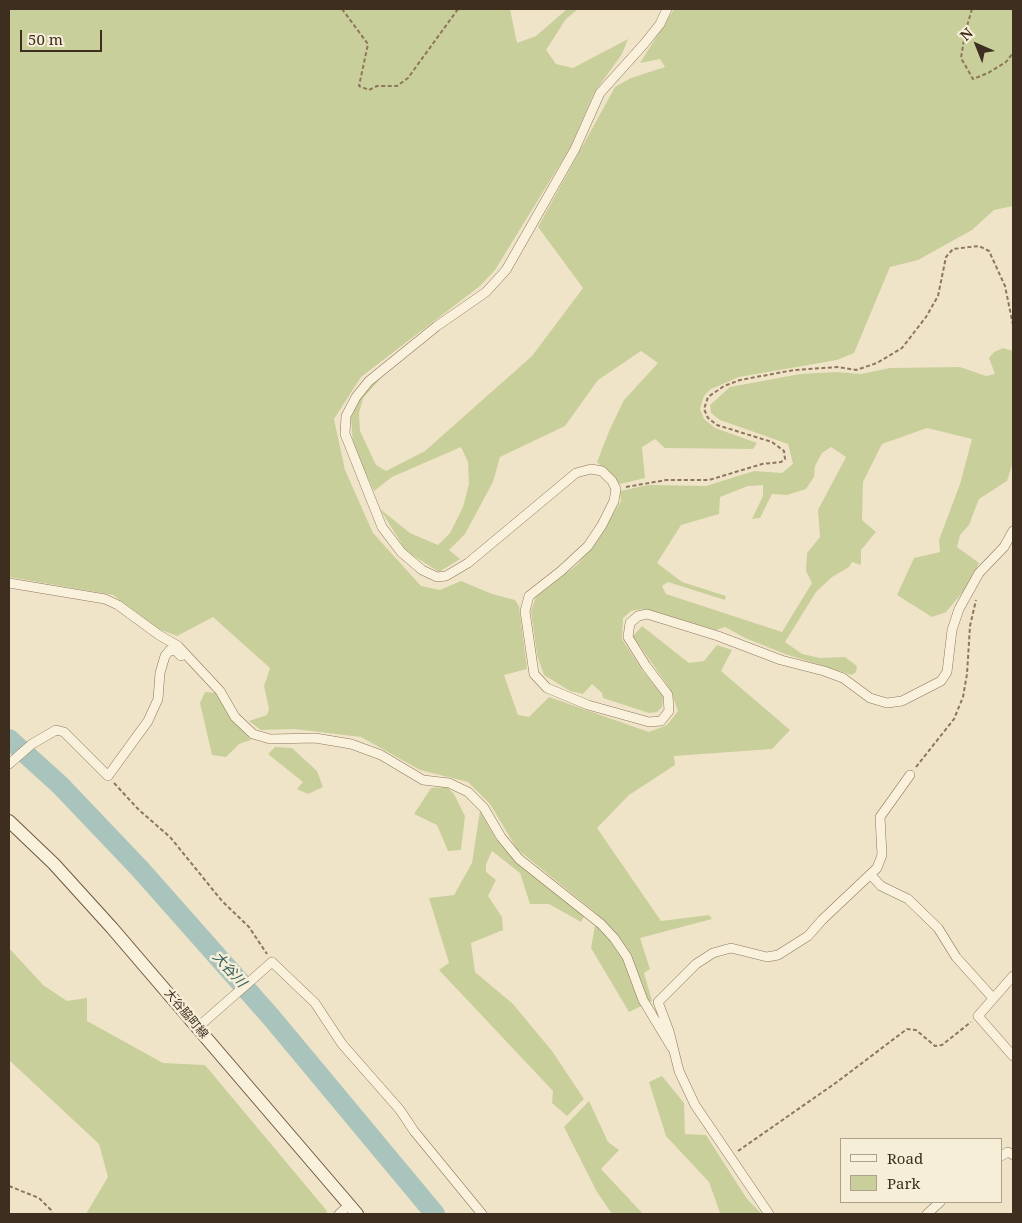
<!DOCTYPE html>
<meta charset="utf-8">
<style>
body{margin:0}
#map{position:relative;width:1022px;height:1223px;overflow:hidden;background:#f0e4c8;font-family:"Noto Serif",serif}
canvas{display:block}
.frame{position:absolute;inset:0;border:10px solid #3d2e20;pointer-events:none}
.legend{position:absolute;left:840px;top:1138px;width:162px;height:65px;box-sizing:border-box;background:#f7eed8;border:1px solid #ada18e;margin:0;padding:6px 9px;list-style:none;font-size:15px;color:#3d2e20}
.legend li{display:flex;align-items:center;gap:10px;height:25px}
.legend b{width:25px;border:1px solid #ada18e}
.north{position:absolute;left:952px;top:20px;width:50px;height:50px;-webkit-text-stroke:4px #f7eed8;paint-order:stroke;rotate:316deg;font-size:14px;font-weight:700;line-height:20px;text-align:center;color:#3d2e20}
.north::after{content:'';display:block;margin:auto;width:18px;height:22px;background:#3d2e20;clip-path:polygon(50% 0,100% 100%,50% 72%,0 100%)}
.scale{position:absolute;left:20px;top:30px;width:82px;height:22px;box-sizing:border-box;border:2px solid #3d2e20;border-top:0;padding-left:6px;font-size:15px;line-height:18px;white-space:nowrap;color:#3d2e20;-webkit-text-stroke:4px #f7eed8;paint-order:stroke}
</style>
<div id="map">
<canvas width="1022" height="1223"></canvas>
<div class="frame"></div>
<ul class="legend">
<li><b style="height:6px;background:#faf1dc"></b>Road</li>
<li><b style="height:14px;background:#c9cf9b"></b>Park</li>
</ul>
<div class="north">N</div>
<div class="scale">50 m</div>
</div>
<script>
const ctx = document.querySelector('canvas').getContext('2d');
ctx.lineJoin = 'round';
function fill(path, color) { ctx.fillStyle = color; ctx.fill(path, 'evenodd'); }
const shape = rows => new Path2D(rows.map(r => 'M' + r).join(''));
function trace(path, color, width, dash) { ctx.strokeStyle = color; ctx.lineWidth = width; ctx.lineCap = dash ? 'butt' : 'round'; ctx.setLineDash(dash || []); ctx.stroke(path); }
function write(font, color, halo, rows, align = 'center') {
  ctx.font = font + ' "Noto Serif","Noto Sans JP",serif'; ctx.lineWidth = 5; ctx.setLineDash([]); ctx.textBaseline = 'middle'; ctx.strokeStyle = halo; ctx.fillStyle = color; for (const [text, x, y, turn = 0] of rows) {
    ctx.save(); ctx.translate(x, y); ctx.rotate((+turn || 0) * Math.PI / 180); ctx.textAlign = isNaN(turn) ? turn : align; if (halo) ctx.strokeText(text, 0, 0); ctx.fillText(text, 0, 0); ctx.restore();
  }
}
const green = shape([
 [9,9,510,9,517,43,536,36,567,9,578,9,566,19,546,50,556,64,573,68,628,39,622,54,594,93,570,148,495,270,480,286,361,377,334,419,345,470,373,533,421,586,440,590,461,581,492,594,515,600,519,606,527,669,504,675,518,715,529,717,549,697,649,732,667,725,678,711,670,689,633,636,642,626,689,663,704,661,717,645,732,650,721,671,790,730,772,749,674,756,675,765,629,795,597,828,661,921,709,915,712,919,640,938,650,969,644,973,652,1001,629,1012,591,948,597,914,517,849,490,804,468,782,420,770,361,737,294,729,261,730,249,721,267,715,269,709,264,686,270,668,213,617,177,636,159,629,113,595,9,577],
 [674,9,1013,9,1013,206,994,210,972,230,918,260,890,267,854,353,837,360,739,377,711,389,704,396,700,409,704,419,715,428,757,443,753,449,665,448,655,439,642,447,645,478,620,484,597,462,610,429,624,400,658,363,641,351,598,380,565,426,500,457,493,482,465,534,449,550,460,559,439,572,406,551,380,509,410,533,438,545,450,533,463,507,469,484,468,462,461,447,392,477,374,491,353,445,351,417,360,398,372,384,382,377,363,398,359,413,360,431,376,465,386,471,425,451,532,356,583,288,538,227,615,87,631,78,665,67,660,59,640,63],
 [1003,348,1013,351,1013,462,1007,481,979,499,969,525,960,535,957,547,979,563,967,587,946,612,932,617,897,595,914,558,940,552,939,540,960,484,972,439,927,428,882,444,863,482,862,520,876,532,861,550,861,565,852,562,849,567,832,577,816,592,785,642,802,654,820,658,845,657,857,666,856,672,852,675,785,654,745,638,725,627,716,630,643,609,631,611,623,618,622,639,642,670,663,696,662,707,657,712,649,713,603,698,602,693,592,684,583,694,570,691,544,675,537,655,531,611,536,597,577,565,593,546,621,501,620,491,648,485,706,486,754,471,782,473,793,464,788,444,720,420,711,413,710,405,730,387,800,374,837,372,861,374,890,368,960,367,986,376,995,374,989,358,994,352],
 [831,447,846,457,818,510,820,537,807,553,806,571,812,583,782,632,666,594,662,586,668,582,725,600,726,596,682,582,657,563,681,525,719,514,720,497,748,486,763,485,763,496,752,519,760,518,772,494,787,495,806,489,814,477,815,466,822,453],
 [205,692,217,693,233,721,251,740,239,744,226,757,212,755,200,703],
 [275,747,292,748,317,771,323,787,308,794,297,789,303,782,268,754],
 [447,787,454,794,465,816,461,850,448,851,437,825,414,814,431,788],
 [480,811,496,839,515,860,585,915,581,922,549,904,530,904,520,873,492,851,486,864,486,872,496,880,488,896,502,917,503,930,471,943,475,972,513,1004,552,1051,584,1099,567,1116,552,1103,553,1091,439,970,449,963,429,898,454,895,472,863],
 [9,948,43,985,67,1001,87,998,87,1021,163,1063,205,1065,327,1211,326,1214,86,1214,108,1177,99,1144,9,1060],
 [662,1076,684,1103,685,1134,706,1135,747,1199,762,1214,720,1213,709,1182,666,1136,649,1082],
 [589,1101,608,1142,619,1150,601,1169,643,1214,612,1214,597,1192,564,1127]
]);
const river = shape([
 [9,739,60,785,140,869,271,1017,435,1214]
]);
const path = shape([
 [342,9,368,44,359,86,369,90,377,86,397,86,408,78,458,9],
 [972,9,965,33,961,58,973,79,988,73,1006,62,1013,53],
 [626,487,666,480,709,480,762,464,781,462,785,459,784,451,772,442,717,425,708,418,704,409,708,397,724,386,740,380,794,370,838,367,856,370,877,363,902,348,926,317,938,296,946,257,953,249,979,246,989,251,1005,286,1013,325],
 [916,767,954,719,963,697,967,674,970,626,976,600],
 [114,783,139,810,170,837,222,901,249,927,267,954],
 [738,1151,837,1082,907,1029,916,1030,935,1046,942,1045,971,1022],
 [9,1186,39,1198,51,1210,52,1214]
]);
const street = shape([
 [667,9,660,24,644,44,600,93,575,149,506,270,486,292,437,326,369,381,356,397,346,416,345,434,382,527,401,552,422,570,437,577,446,576,468,563,576,473,591,469,602,471,612,481,616,489,614,501,602,525,588,546,561,571,529,596,525,611,534,674,547,688,588,705,649,722,661,721,669,711,668,695,646,666,628,637,630,623,638,616,647,614,718,636,781,660,824,671,843,678,870,698,887,703,902,701,941,681,947,672,952,630,959,609,979,573,1004,547,1013,531],
 [9,583,105,599,118,605,159,635,178,646,220,691,235,717,253,734,270,739,315,738,351,744,381,755,423,780,449,783,468,792,484,808,501,837,519,859,601,924,614,938,627,957,643,1000,672,1048],
 [9,764,32,744,56,730,64,732,108,776,148,721,158,699,160,673,165,656,170,650,176,651,181,656],
 [871,875,881,886,908,899,938,928,956,957,992,997],
 [1013,976,978,1016,1013,1056],
 [197,1028,272,962,315,1003,342,1044,400,1110,414,1131,482,1214],
 [1001,1156,1008,1152,1013,1155],
 [339,1214,349,1205],
 [769,1214,695,1105,679,1071,669,1031,658,1002,696,964,713,953,731,948,767,957,778,955,808,936,822,920,877,868,882,855,880,817,910,775],
 [927,1214,940,1202]
]);
const secondary = shape([
 [9,821,54,864,112,928,357,1214]
]);
const streetNames = [
 ["大谷脇町線",186,1014,50]
];
const waterNames = [
 ["大谷川",229,970,48]
];
fill(green, '#c9cf9b');
trace(river, '#a9c4bc', 20);
trace(street, '#8d765c', 10);
trace(secondary, '#6f573f', 14);
trace(path, '#8d765c', 2, [4, 2.5]);
trace(street, '#faf1dc', 9);
trace(secondary, '#faf1dc', 12);
write('12px', '#3d2e20', '#f7eed8', streetNames);
write('italic 14px', '#2f5d5a', '#f7eed8', waterNames);
</script>
